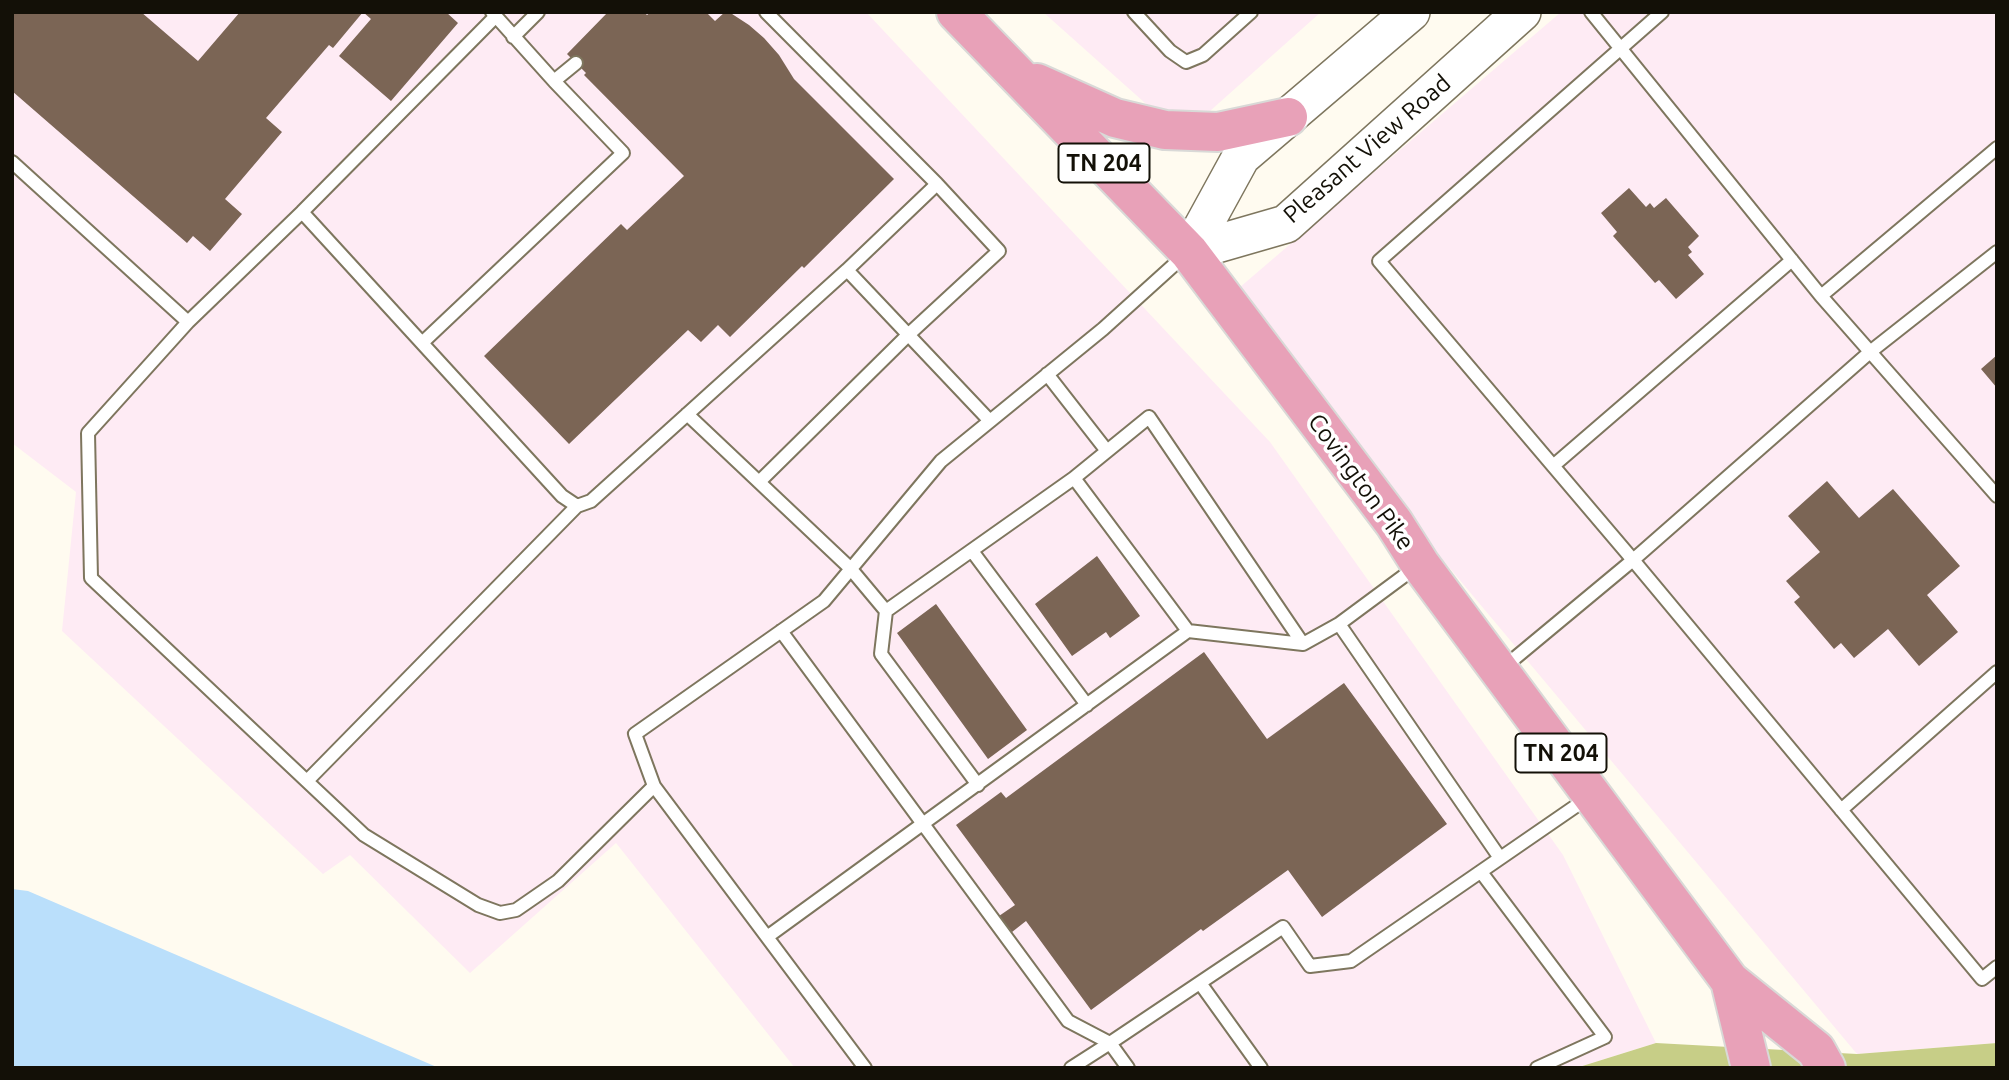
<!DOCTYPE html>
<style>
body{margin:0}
#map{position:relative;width:2009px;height:1080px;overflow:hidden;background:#fffbf0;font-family:Ubuntu,sans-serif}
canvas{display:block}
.frame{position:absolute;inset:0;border:14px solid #131007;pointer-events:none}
</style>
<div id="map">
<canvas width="2009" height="1080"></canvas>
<div class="frame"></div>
</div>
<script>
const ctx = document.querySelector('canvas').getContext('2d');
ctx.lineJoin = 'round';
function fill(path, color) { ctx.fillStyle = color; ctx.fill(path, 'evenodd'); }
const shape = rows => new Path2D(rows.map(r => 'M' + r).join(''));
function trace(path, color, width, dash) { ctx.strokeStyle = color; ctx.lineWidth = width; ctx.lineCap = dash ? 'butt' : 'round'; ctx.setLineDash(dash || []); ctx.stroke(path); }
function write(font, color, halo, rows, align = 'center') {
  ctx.font = font + ' Ubuntu,sans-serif'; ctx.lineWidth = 7; ctx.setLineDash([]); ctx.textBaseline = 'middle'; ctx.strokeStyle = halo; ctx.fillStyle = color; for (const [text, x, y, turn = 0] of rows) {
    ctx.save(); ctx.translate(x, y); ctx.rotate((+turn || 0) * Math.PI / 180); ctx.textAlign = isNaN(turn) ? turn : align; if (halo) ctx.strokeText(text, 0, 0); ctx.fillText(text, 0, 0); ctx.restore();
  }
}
const commercial = shape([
 [12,12,866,12,1270,442,1563,855,1656,1043,1576,1068,795,1068,616,843,470,973,350,855,323,874,62,631,76,492,12,443],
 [1043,12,1321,12,1182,136],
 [1561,12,1997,12,1997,1043,1857,1054,1225,300]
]);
const forest = shape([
 [1656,1043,1857,1054,1997,1043,1997,1068,1576,1068]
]);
const water = shape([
 [12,889,28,891,439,1068,12,1068]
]);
const building = shape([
 [12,12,141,12,198,61,240,12,363,12,333,48,329,45,266,118,282,132,225,199,242,214,210,251,193,236,187,243,12,91],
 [363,12,446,12,458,23,391,101,339,56,371,19],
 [608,12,644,12,647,15,651,12,706,12,715,21,725,12,729,12,749,25,764,38,779,55,794,79,894,179,804,268,802,266,730,337,718,325,701,342,688,330,569,444,484,356,621,224,627,230,684,176,584,75,586,73,567,54],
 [1629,188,1646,207,1650,203,1654,208,1666,198,1699,236,1688,247,1692,252,1688,255,1704,274,1676,299,1659,280,1655,283,1613,236,1617,232,1601,213],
 [1997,355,1997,388,1981,369],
 [1827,481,1859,518,1893,489,1960,566,1927,595,1958,632,1919,666,1888,629,1854,658,1841,643,1834,649,1794,602,1800,597,1786,581,1820,552,1788,516],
 [1097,556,1140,616,1110,638,1106,632,1072,656,1035,604],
 [936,604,1027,730,988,759,897,633],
 [1204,652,1267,739,1344,683,1447,824,1322,917,1288,870,1203,931,1201,929,1091,1010,1026,921,1012,932,999,916,1015,905,956,825,1001,792,1006,798]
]);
const lane = shape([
 [492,12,554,81,576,63],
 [766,12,937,184,847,270,989,420],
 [1134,12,1170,51,1186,62,1203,55,1251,12],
 [1591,12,1821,296],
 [1662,12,1379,261,1633,560,1982,979,1997,967],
 [513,37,538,12],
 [1997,148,1821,296,1997,496],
 [12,162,188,322,302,212,496,16],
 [302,212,562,496,577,506,591,501,847,270],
 [188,322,88,433,91,578,364,835,478,905,500,913,516,910,558,881,654,786],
 [422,343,623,153,554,81],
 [1047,374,1107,451],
 [687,414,850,568,886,611,1074,478,1149,417,1303,644,1339,624],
 [1553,466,1792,260],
 [1074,478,1188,631],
 [759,482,908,335,999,251,937,184],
 [972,551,1087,705],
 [1416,567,1339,624,1500,858],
 [886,611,881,654,978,785],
 [781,631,1068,1021,1110,1043,1071,1068],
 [1503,668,1633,560,1870,352,1997,252],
 [307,781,577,506],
 [1841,810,1997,672],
 [1481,872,1605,1037,1537,1068],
 [767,937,1188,631,1303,644],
 [1200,983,1261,1068],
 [865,1068,654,786,635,734,824,601,941,461,1103,329,1186,254],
 [1128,1068,1110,1043,1283,927,1310,966,1351,961,1589,797]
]);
const secondary = shape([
 [1189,252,1286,224,1522,12],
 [1189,252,1241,157,1411,12]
]);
const primary = shape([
 [956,12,1189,252,1394,523,1420,564,1730,981,1816,1050,1826,1068],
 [1037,83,1115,118,1165,130,1218,132,1288,117],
 [1730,981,1751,1068]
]);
const shields = [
 [1104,163,91],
 [1561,753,91]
];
const shieldNames = [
 ["TN 204",1104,163],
 ["TN 204",1561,753]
];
const streetNames = [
 ["Pleasant View Road",1367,149,-41],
 ["Covington Pike",1361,482,54]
];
fill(commercial, '#feebf4');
fill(forest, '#c7ce87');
fill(water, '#badffb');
fill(building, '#7b6555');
trace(lane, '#7e765e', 16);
trace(secondary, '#7e765e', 40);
trace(primary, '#d9d9d7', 42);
trace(lane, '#fff', 12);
trace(secondary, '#fff', 37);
trace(primary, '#e8a1b8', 38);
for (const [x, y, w] of shields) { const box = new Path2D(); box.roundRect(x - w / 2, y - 19.5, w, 39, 5); ctx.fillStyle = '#fff'; ctx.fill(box); trace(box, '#131007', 2); }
write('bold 23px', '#131007', null, shieldNames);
write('24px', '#131007', '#fff', streetNames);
</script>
